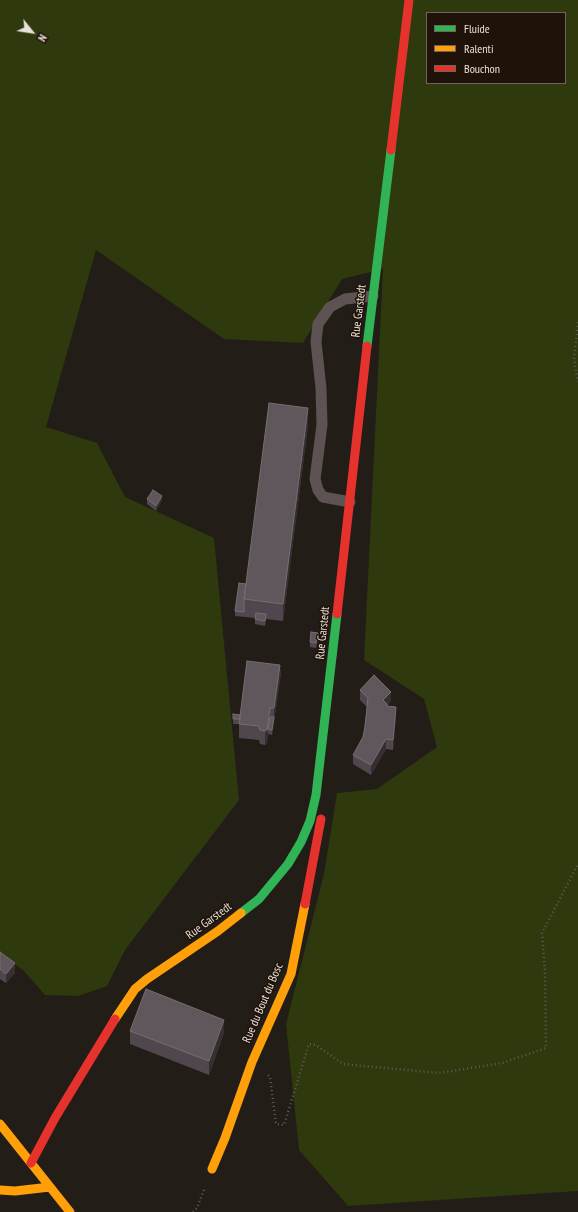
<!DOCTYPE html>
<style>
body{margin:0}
#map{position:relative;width:578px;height:1212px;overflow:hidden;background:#231d17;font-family:"PT Sans Narrow",sans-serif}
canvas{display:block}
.legend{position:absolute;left:426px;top:12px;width:140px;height:72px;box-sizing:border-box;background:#1f1309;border:1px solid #70655d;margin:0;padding:5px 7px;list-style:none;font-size:12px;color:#eae1da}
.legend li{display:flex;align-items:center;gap:8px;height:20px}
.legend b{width:20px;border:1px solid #70655d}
.north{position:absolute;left:12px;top:12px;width:40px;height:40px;-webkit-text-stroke:3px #1f1309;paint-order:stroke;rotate:120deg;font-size:11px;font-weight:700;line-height:16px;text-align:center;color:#eae1da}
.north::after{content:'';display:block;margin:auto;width:14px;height:18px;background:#eae1da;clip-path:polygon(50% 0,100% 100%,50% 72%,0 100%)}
</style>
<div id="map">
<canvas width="578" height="1212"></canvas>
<ul class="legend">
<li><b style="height:5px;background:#30b455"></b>Fluide</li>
<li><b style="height:5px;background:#ff9f0a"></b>Ralenti</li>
<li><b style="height:5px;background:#e5322d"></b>Bouchon</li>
</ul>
<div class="north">N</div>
</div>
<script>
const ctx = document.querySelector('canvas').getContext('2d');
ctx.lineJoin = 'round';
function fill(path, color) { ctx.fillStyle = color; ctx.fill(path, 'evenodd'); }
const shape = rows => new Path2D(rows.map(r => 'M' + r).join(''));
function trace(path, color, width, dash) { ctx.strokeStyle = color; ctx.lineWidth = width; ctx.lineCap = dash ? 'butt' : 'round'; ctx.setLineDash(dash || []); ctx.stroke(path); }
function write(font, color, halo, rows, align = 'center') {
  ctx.font = font + ' "PT Sans Narrow",sans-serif'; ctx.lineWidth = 3; ctx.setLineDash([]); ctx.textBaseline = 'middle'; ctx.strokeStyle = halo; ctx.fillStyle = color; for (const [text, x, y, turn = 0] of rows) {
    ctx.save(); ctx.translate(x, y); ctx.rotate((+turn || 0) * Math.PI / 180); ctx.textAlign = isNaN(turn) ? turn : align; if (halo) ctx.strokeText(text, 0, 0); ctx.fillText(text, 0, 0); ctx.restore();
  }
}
const green = shape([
 [0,0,578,0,578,1191,348,1206,299,1150,286,1024,324,874,337,793,377,789,437,747,424,699,364,660,383,269,342,279,303,343,224,339,96,250,46,427,97,443,125,497,214,538,239,800,125,950,107,986,78,996,45,995,23,970,0,954],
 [427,13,565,13,565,83,427,83]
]);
const path = shape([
 [578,322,574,359,578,382],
 [268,1075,270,1077,276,1124,284,1125,309,1044,316,1045,343,1064,439,1073,502,1063,546,1048,545,971,542,933,578,864],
 [193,1212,197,1208,205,1187]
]);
const lane = shape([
 [350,502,323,497,318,490,315,479,322,425,321,388,316,342,318,324,330,307,345,299,373,296]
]);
const fast = shape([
 [367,346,391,150],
 [241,913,259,899,288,864,301,842,310,821,316,795,337,614]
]);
const slow = shape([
 [115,1019,135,989,147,979,218,931,241,913],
 [0,1124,70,1212],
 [212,1169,225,1138,252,1062,291,974,305,904],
 [0,1190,15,1191,50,1187]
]);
const jam = shape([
 [391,150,409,0],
 [337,614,367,346],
 [305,904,321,819],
 [31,1163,55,1118,115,1019]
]);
const wall = shape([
 [308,425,283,621,266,619,265,626,255,624,255,618,235,616,235,611],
 [147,499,162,500,156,511,147,504],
 [318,637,316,648,310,647,310,642],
 [280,668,281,673,272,735,268,734,267,743,265,745,260,744,259,740,239,738,239,724,233,724,233,714,240,715],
 [360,690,391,701,387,706,396,716,393,750,386,749,371,775,353,764,353,755,363,737,367,707,360,700],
 [0,952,15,973,6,983,0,979],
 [130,1031,224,1033,209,1075,130,1044]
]);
const shadedWall = shape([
 [308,408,308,425,283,621,283,604],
 [162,496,162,500,156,511,156,506],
 [280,665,280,674,281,668,281,673,272,735,274,717,274,708],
 [391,692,391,701,383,710,383,700],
 [396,707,396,716,393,750,393,740],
 [270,708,270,722,268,729,268,734,267,743,265,745,265,731],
 [386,739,386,749,371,775,371,765],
 [15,963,15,973,6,983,6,974],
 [224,1020,224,1033,209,1075,209,1061]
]);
const building = shape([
 [269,403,308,408,283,604,244,599,269,403],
 [153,490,162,496,156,506,147,499,153,490],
 [239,583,246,584,244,599,244,612,235,611,239,583],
 [256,613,266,614,265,621,255,619,256,613],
 [311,632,318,633,316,643,310,642,311,632],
 [247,661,280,665,274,708,270,708,267,730,265,731,260,730,259,726,239,724,247,661],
 [374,675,391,692,383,700,387,704,387,706,396,707,393,740,386,739,371,765,353,755,363,737,365,727,368,698,360,690,374,675],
 [233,714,240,715,240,719,233,719,233,714],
 [270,717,274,717,272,730,268,729,270,717],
 [0,952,15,963,6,974,0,969,0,952],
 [146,989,224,1020,209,1061,130,1031,146,989]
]);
const streetNames = [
 ["Rue Garstedt",359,311,-83],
 ["Rue Garstedt",323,633,-84],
 ["Rue Garstedt",209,921,-36],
 ["Rue du Bout du Bosc",263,1003,-67]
];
fill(green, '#2e390e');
trace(path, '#615958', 2.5, [1, 3]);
trace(lane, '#5d5353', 11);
trace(fast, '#30b455', 9);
trace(slow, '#ff9f0a', 9);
trace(jam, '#e5322d', 9);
fill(wall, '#4f474d');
fill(shadedWall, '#362f31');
fill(building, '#5f575c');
trace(building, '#756d70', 1);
write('12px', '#eae1da', '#1f1309', streetNames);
</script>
